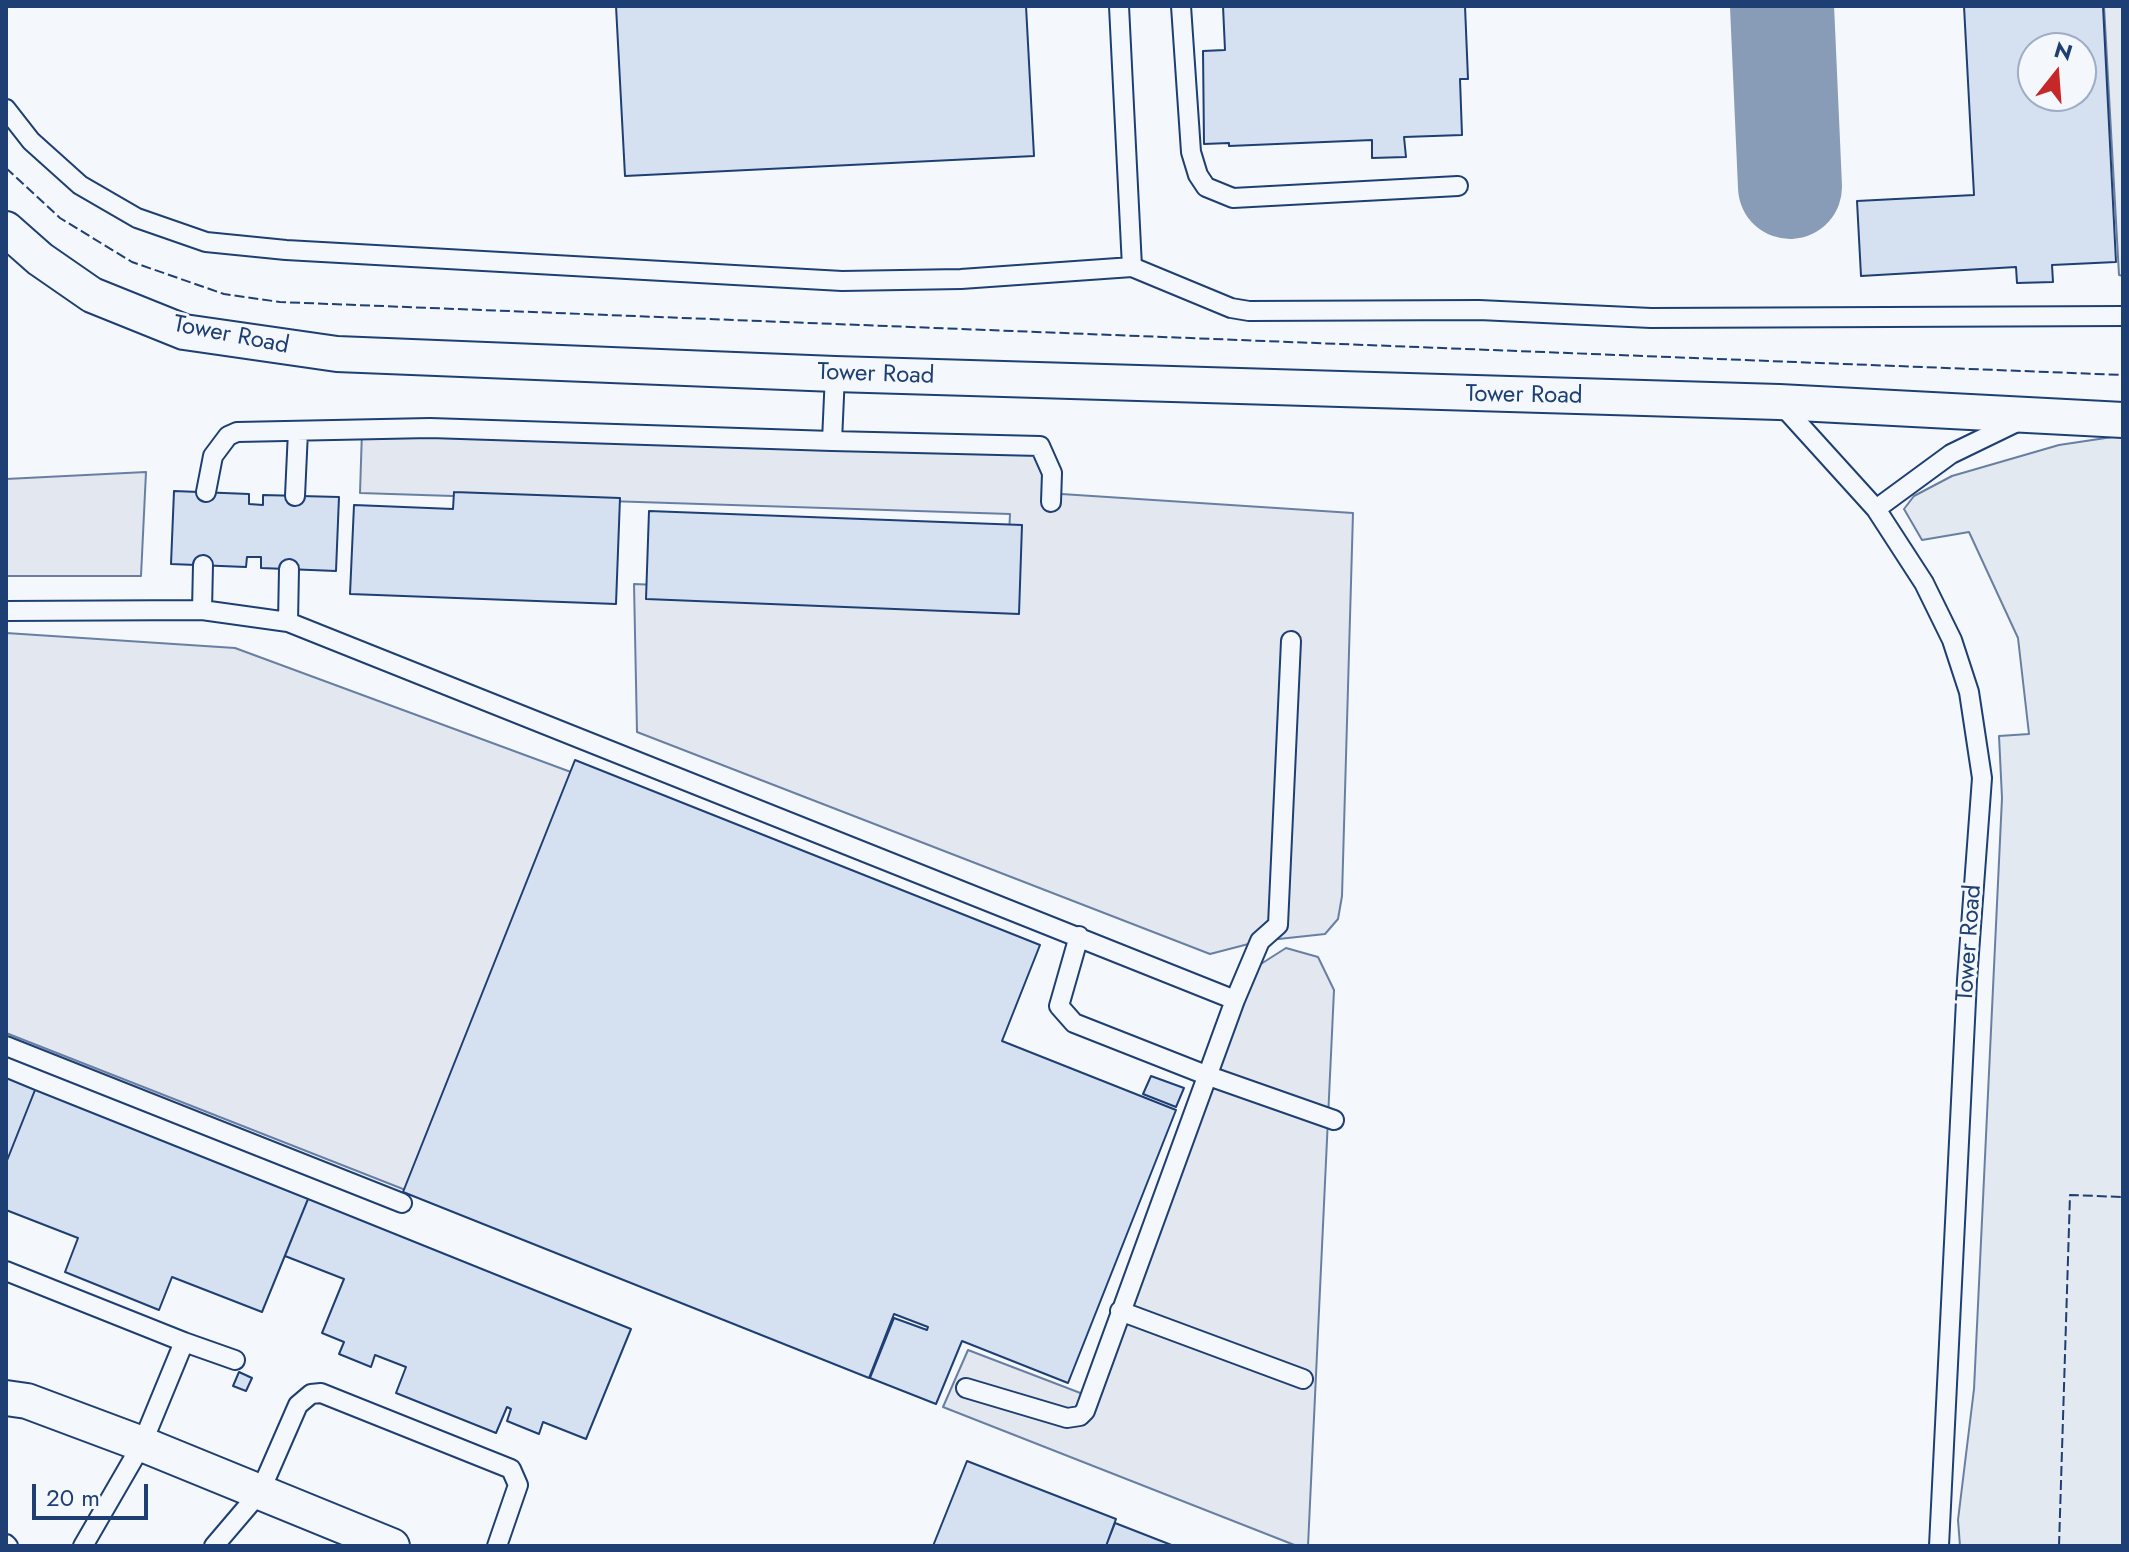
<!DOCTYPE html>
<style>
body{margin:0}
#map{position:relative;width:2129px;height:1552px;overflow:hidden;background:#f4f7fb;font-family:Jost,sans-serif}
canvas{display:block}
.frame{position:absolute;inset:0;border:8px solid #1d3f73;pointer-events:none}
.north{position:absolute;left:2017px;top:32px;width:80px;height:80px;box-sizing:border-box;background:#f4f7fb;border:2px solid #9eadc5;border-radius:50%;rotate:17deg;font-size:22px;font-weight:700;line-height:32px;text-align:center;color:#1d3f73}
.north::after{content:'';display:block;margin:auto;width:28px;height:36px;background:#c62828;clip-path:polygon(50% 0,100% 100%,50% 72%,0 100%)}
.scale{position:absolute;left:32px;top:1484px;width:116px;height:36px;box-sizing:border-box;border:4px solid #1d3f73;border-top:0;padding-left:10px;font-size:24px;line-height:28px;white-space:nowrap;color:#1d3f73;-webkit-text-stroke:6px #f4f7fb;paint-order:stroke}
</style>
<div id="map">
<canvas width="2129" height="1552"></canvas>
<div class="frame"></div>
<div class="north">N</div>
<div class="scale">20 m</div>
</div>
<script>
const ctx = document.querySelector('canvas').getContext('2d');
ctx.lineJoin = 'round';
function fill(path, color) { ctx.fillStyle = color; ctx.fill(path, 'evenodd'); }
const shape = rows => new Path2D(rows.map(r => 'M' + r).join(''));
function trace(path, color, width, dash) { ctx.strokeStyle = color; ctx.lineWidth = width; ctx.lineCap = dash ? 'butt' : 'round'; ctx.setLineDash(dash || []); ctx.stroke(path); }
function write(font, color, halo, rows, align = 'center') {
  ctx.font = font + ' Jost,sans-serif'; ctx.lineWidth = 6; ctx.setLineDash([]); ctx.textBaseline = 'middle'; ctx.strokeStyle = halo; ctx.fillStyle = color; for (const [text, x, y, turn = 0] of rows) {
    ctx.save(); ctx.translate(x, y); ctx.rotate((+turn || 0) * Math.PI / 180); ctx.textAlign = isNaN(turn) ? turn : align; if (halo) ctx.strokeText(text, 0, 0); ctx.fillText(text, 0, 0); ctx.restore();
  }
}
const green = shape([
 [2104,6,2123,6,2123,276,2119,275,2104,6],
 [2119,436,2123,438,2123,1546,1960,1546,1958,1520,1974,1389,2002,798,1999,736,2029,734,2018,638,1969,532,1922,540,1904,509,1914,496,1952,476,2059,445,2119,436]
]);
const parking = shape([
 [362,431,1040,454,1046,493,1353,513,1342,896,1338,919,1325,934,1260,941,1210,954,637,732,634,584,1006,600,1010,514,360,493,362,431],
 [146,472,141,576,6,576,6,479,146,472],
 [6,633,235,648,579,775,408,1191,6,1033,6,633],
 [1286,948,1318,957,1334,990,1308,1546,1297,1546,943,1407,968,1350,1083,1394,1253,969,1286,948]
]);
const taxiway = shape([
 [1782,6,1790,187]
]);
const building = shape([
 [616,6,1026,6,1034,156,625,176,616,6],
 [1223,6,1465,6,1468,79,1460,79,1462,135,1404,137,1406,157,1372,158,1372,140,1229,146,1229,143,1204,144,1203,51,1225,50,1223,6],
 [1964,6,2103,6,2116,262,2052,265,2053,282,2017,283,2016,267,1861,276,1857,201,1974,195,1964,6],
 [2033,48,2081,48,2081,96,2033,96,2033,48],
 [174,491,249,494,249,504,263,505,263,495,339,497,336,571,261,568,261,557,247,557,246,567,171,564,174,491],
 [454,492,620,498,616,604,350,594,354,505,453,509,454,492],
 [649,511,1022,525,1019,614,646,599,649,511],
 [575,760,1040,945,1002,1041,1176,1110,1068,1383,962,1341,936,1404,870,1378,894,1318,927,1330,928,1327,894,1314,869,1378,403,1192,575,760],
 [1151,1076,1184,1088,1176,1107,1143,1094,1151,1076],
 [6,1078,35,1090,6,1163,6,1078],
 [35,1090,308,1199,262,1312,172,1277,159,1310,65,1272,78,1238,6,1210,6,1163,35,1090],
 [308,1199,631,1329,586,1439,543,1422,539,1434,507,1421,511,1409,507,1407,496,1433,396,1393,406,1367,375,1355,371,1367,339,1354,344,1342,322,1333,344,1279,285,1256,308,1199],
 [239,1372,252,1378,246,1391,233,1386,239,1372],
 [967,1461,1116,1519,1106,1546,933,1546,967,1461],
 [1115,1523,1174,1546,1106,1546,1115,1523]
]);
const lane = shape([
 [1181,6,1191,152,1198,175,1206,187,1233,198,1458,186],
 [6,109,31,141,80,185,137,218,206,242,286,250,842,281,961,279,1132,267,1119,6],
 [1132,267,1231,308,1249,311,1479,310,1651,318,2123,316],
 [835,374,832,441,1040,446,1052,473,1051,502],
 [1779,402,1876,509,1924,583,1952,640,1969,692,1982,778,1967,980,1939,1546],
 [206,492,213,456,228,436,237,432,430,428,832,441],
 [295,496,298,431],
 [1876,509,1951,454,2019,421],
 [202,610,203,565],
 [6,611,202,610,288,622,1235,1000],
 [288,622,289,569],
 [1079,936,1059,1006,1074,1023,1206,1075,1334,1120],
 [6,1046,402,1203],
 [6,1271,184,1342,142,1444,83,1546],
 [1120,1311,1303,1379],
 [184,1342,235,1360],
 [966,1388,1067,1418,1080,1416,1085,1411,1235,1000,1260,941,1278,925,1291,641],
 [6,1544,8,1546],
 [214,1546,260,1492,298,1405,311,1394,321,1393,511,1469,518,1485,497,1546]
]);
const street = shape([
 [6,229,40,259,92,295,184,332,337,354,835,374,1779,402,2123,420],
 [6,1398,27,1401,142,1444,392,1546]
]);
const fence = shape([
 [6,168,60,218,132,262,224,294,280,302,2123,375],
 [2059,1546,2070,1195,2123,1197]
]);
const streetNames = [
 ["Tower Road",231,336,11],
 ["Tower Road",876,375,2],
 ["Tower Road",1524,396,1],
 ["Tower Road",1970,943,-86]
];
fill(green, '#e3e9f0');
trace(green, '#687fa3', 2);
fill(parking, '#e3e8f0');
trace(parking, '#687fa3', 2);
trace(taxiway, '#889bb7', 104);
fill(building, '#d5e0f0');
trace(building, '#1d3f73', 2);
trace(lane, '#1d3f73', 22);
trace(street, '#1d3f73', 38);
trace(lane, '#f4f7fb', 18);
trace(street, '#f4f7fb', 34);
trace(fence, '#1d3f73', 2, [10, 4]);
write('24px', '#1d3f73', '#f4f7fb', streetNames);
</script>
